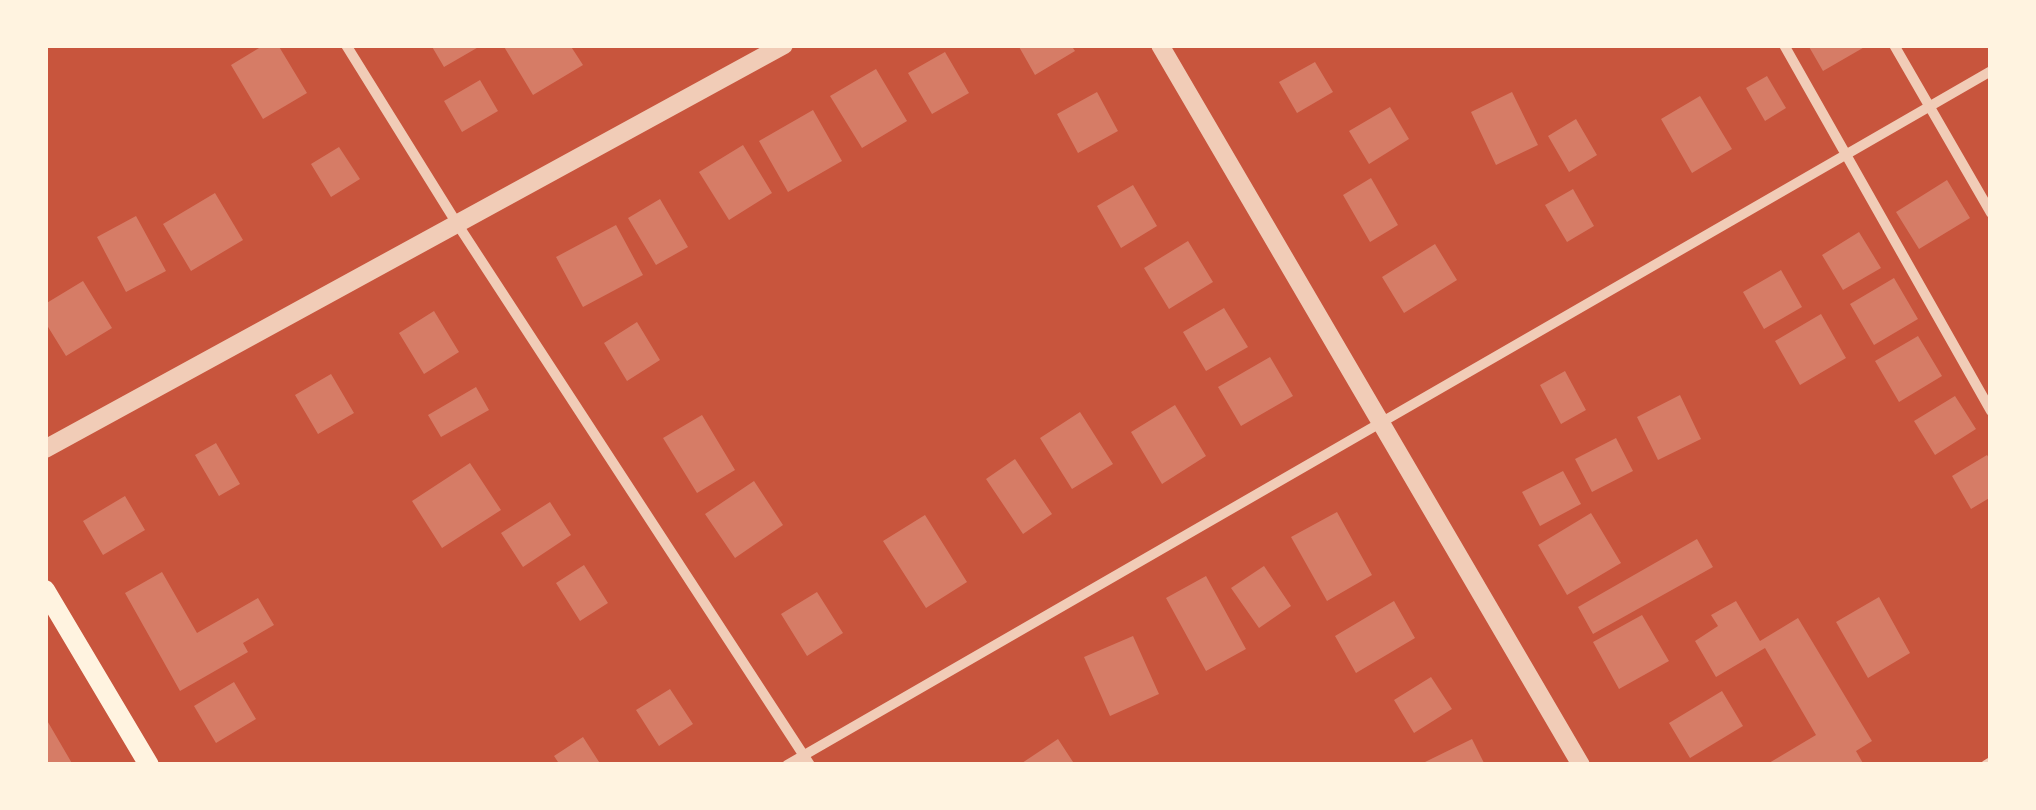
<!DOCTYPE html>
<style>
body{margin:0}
#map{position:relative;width:2036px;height:810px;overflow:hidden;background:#c8553d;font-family:Montserrat,sans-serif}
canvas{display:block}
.frame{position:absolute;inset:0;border:48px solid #fff3e0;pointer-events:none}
</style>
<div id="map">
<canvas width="2036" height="810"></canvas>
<div class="frame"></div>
</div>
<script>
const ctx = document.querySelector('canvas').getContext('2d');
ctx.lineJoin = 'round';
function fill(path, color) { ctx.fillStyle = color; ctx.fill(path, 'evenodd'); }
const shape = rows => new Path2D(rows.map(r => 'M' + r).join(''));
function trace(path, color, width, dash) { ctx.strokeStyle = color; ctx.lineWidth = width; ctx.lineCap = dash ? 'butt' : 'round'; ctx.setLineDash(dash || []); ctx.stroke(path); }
const building = shape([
 [264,45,278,45,307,93,263,119,231,65],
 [431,45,482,45,444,67],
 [503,45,570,45,583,65,533,95],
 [1018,45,1071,45,1075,51,1035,75],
 [1808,45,1868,45,1823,71],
 [945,52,969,93,932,114,908,73],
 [1315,62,1333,92,1297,113,1279,82],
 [876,69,907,121,862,148,830,96],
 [1767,76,1786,108,1765,121,1746,88],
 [480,80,498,111,462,132,444,101],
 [1097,92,1118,131,1078,153,1057,114],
 [1512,92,1538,145,1496,165,1471,112],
 [1700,96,1732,149,1692,173,1661,119],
 [1390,107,1409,139,1369,164,1349,131],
 [813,110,842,161,788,192,759,141],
 [1576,119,1597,155,1569,172,1548,136],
 [743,145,772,193,729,220,699,172],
 [339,147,360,179,331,197,311,164],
 [1371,178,1398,225,1370,242,1343,195],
 [1947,180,1970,218,1919,249,1896,212],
 [1133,185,1157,226,1121,248,1097,206],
 [1573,189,1594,226,1567,242,1545,205],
 [215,193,243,240,191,271,163,224],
 [660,199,688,247,656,265,628,218],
 [136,216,166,271,126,292,97,237],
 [616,225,643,275,583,307,556,257],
 [1859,232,1881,268,1843,290,1822,255],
 [1188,241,1213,282,1169,309,1144,268],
 [1435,244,1457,280,1404,313,1382,277],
 [1781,270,1802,307,1764,329,1743,292],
 [1894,278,1918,319,1874,345,1850,304],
 [83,281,112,328,66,356,45,322,45,304],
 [1224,308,1248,347,1206,371,1183,332],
 [434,311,459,352,424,374,399,333],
 [1821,314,1846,358,1800,385,1775,341],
 [637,322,660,360,627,381,604,343],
 [1918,336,1942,376,1899,402,1875,361],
 [1270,357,1293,396,1241,426,1218,387],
 [1565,371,1586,410,1561,424,1540,385],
 [331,374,354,413,318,434,295,395],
 [476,387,489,410,441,437,428,415],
 [1680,395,1701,439,1658,460,1637,417],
 [1955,396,1976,429,1935,455,1914,421],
 [1175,405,1206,456,1162,484,1131,432],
 [1080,412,1113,464,1072,489,1040,438],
 [702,415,735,470,697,493,663,438],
 [1616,438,1633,471,1592,492,1575,459],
 [216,443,240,484,219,496,195,455],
 [1987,455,1991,461,1991,497,1971,509,1952,476],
 [1015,459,1052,514,1023,534,986,479],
 [470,463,501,510,442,548,412,501],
 [1563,471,1581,504,1540,526,1522,492],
 [754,481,783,525,735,558,705,514],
 [125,496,145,530,103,555,83,521],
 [550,502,571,535,523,567,501,533],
 [1337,512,1372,575,1327,601,1291,537],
 [1591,513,1621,563,1567,595,1538,545],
 [925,515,967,582,926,608,883,541],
 [1697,539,1713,567,1593,634,1578,607],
 [584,565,608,603,580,621,556,583],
 [1264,566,1291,606,1259,628,1231,588],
 [162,572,197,633,258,598,274,625,243,643,248,652,180,691,125,593],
 [1206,576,1246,649,1206,671,1166,598],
 [817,592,843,633,807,656,781,614],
 [1879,597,1910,653,1868,678,1836,622],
 [1394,601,1415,638,1356,673,1335,636],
 [1736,601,1760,641,1798,618,1872,741,1856,751,1864,765,1771,765,1769,763,1816,735,1765,648,1716,677,1695,641,1718,626,1711,615],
 [1642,615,1669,661,1619,689,1593,642],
 [1133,636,1159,694,1110,716,1084,657],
 [1431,677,1452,709,1414,733,1394,700],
 [234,682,256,719,216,743,194,706],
 [670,689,693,724,659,746,636,710],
 [1722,691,1743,726,1690,758,1669,723],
 [45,717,73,765,45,765],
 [583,737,601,765,560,765,554,756],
 [1058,739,1075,765,1019,765],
 [1472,739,1485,765,1427,765,1425,762]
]);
const minor = shape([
 [346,45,456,222,810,765],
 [1784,45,1991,411],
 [1894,45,1991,213],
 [787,765,1991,71],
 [1986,765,1991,762]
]);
const tertiary = shape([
 [1160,45,1581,765],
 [45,449,784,45]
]);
const primary = shape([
 [45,590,149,765]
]);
fill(building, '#d67c66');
trace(minor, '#f1ccb7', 10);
trace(tertiary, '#f1ccb7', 18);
trace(primary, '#fff3e0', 20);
</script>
